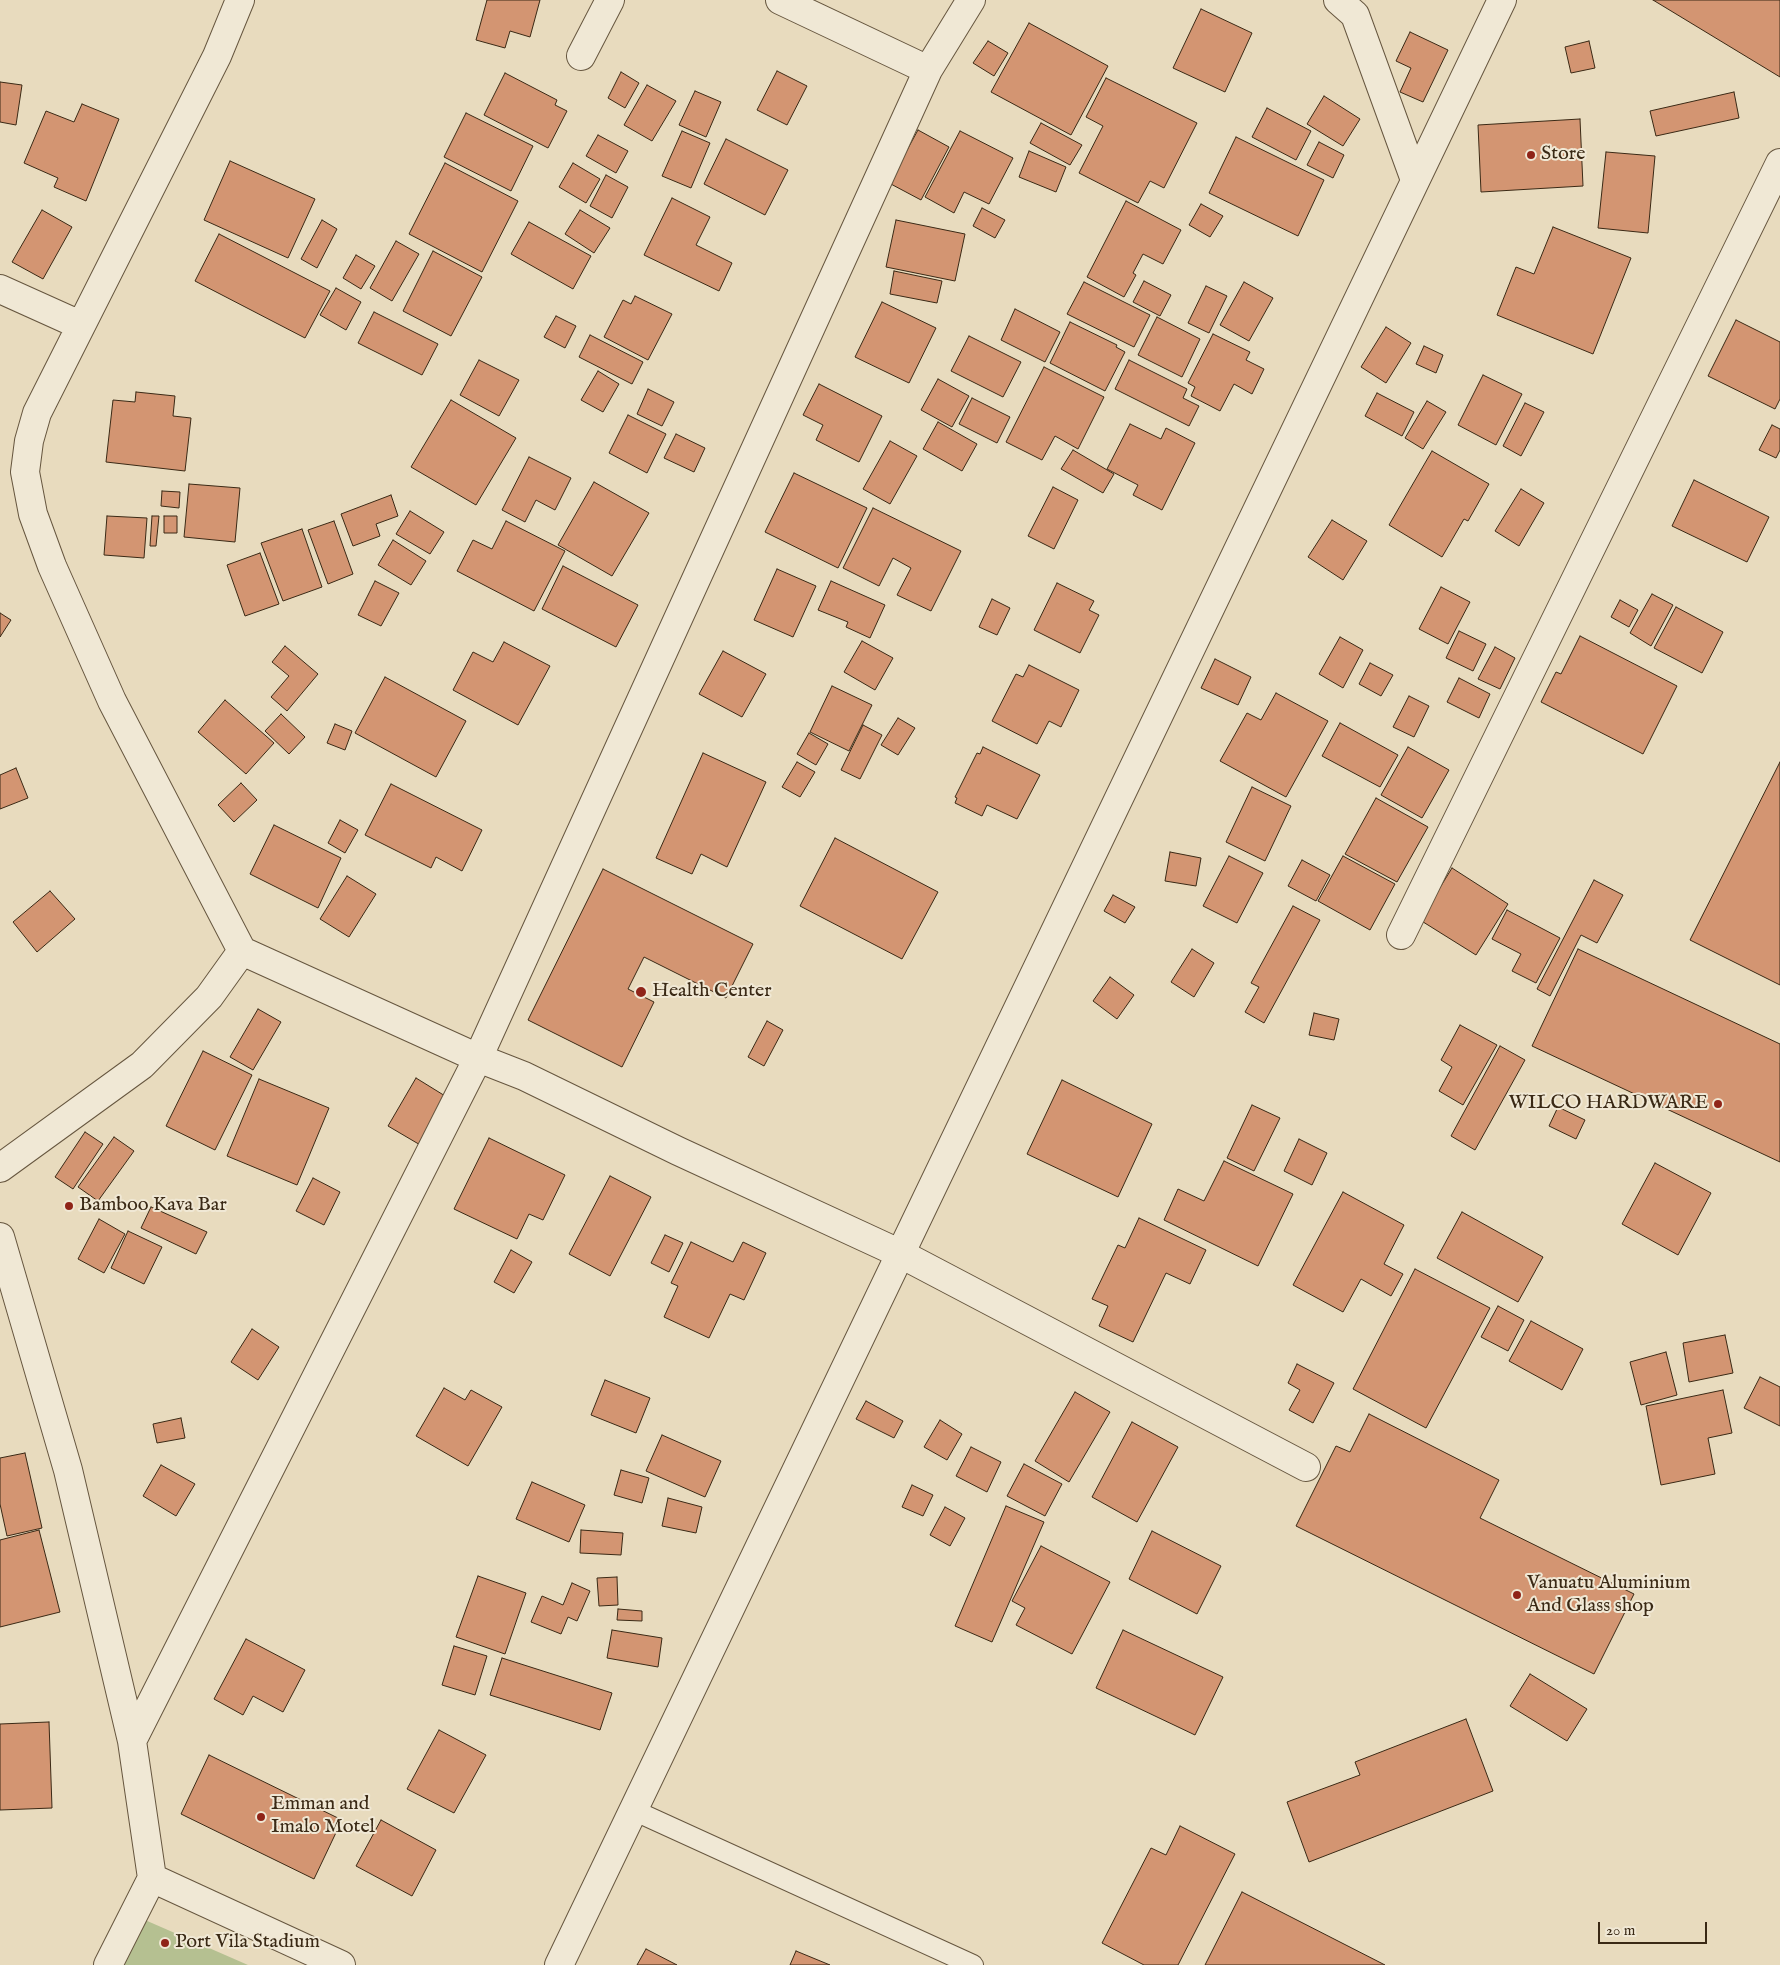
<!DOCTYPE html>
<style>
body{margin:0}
#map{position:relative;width:1780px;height:1965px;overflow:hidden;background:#e8dbbe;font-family:"IM FELL English",serif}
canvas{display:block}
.scale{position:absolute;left:1598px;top:1922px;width:109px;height:22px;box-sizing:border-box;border:2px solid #3a2915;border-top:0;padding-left:6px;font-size:15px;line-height:18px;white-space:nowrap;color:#3a2915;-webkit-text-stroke:4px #f0e8d5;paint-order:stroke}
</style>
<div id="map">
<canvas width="1780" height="1965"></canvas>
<div class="scale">20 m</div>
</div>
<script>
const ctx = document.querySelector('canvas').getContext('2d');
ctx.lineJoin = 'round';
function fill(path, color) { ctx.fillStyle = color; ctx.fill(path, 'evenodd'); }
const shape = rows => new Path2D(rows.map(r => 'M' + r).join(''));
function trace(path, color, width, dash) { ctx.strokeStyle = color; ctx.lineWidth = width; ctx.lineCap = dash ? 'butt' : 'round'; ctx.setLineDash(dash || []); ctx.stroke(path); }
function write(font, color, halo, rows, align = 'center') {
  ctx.font = font + ' "IM FELL English",serif'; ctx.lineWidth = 4; ctx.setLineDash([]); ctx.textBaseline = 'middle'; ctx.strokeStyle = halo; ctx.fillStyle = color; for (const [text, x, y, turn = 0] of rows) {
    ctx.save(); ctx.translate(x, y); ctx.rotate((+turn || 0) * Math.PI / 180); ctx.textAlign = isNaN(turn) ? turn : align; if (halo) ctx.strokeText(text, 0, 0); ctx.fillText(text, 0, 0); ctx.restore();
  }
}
const green = shape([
 [145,1920,248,1965,123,1965]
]);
const building = shape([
 [487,0,540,0,530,37,510,31,505,48,476,40,487,0],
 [1653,0,1780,0,1780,77,1653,0],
 [1201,9,1252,33,1225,92,1173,68,1201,9],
 [1029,23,1108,66,1071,135,991,92,1029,23],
 [1410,32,1448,50,1423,102,1400,92,1411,68,1396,61,1410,32],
 [988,41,1008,53,994,76,973,63,988,41],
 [1589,41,1595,68,1571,73,1565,47,1589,41],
 [777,71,807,86,787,125,757,110,777,71],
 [621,72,639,83,625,108,608,98,621,72],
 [505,73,557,100,555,105,567,111,548,148,484,115,505,73],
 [1106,78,1197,123,1164,188,1150,181,1138,203,1079,173,1103,126,1086,117,1106,78],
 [0,82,22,85,16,125,0,122,0,82],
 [647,85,676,101,652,141,624,125,647,85],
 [695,91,721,102,706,137,679,125,695,91],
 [1734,92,1739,118,1656,136,1650,111,1734,92],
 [1324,96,1360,119,1343,146,1307,124,1324,96],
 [82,104,119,119,86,201,54,187,58,178,24,163,46,111,74,122,82,104],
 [1267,108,1311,131,1296,160,1252,137,1267,108],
 [466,113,533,146,511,191,444,157,466,113],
 [1580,119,1583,186,1481,192,1478,125,1580,119],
 [1041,123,1082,145,1070,165,1030,143,1041,123],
 [918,130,949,147,921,200,889,183,918,130],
 [682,131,710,143,691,188,662,176,682,131],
 [960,131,1013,158,989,204,964,192,954,213,925,197,960,131],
 [598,135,628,151,616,173,586,156,598,135],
 [1236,137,1324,180,1298,236,1209,193,1236,137],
 [726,139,788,170,765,215,704,184,726,139],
 [1319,142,1344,155,1333,178,1307,165,1319,142],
 [1029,151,1066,167,1056,192,1019,177,1029,151],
 [1606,152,1655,156,1648,233,1598,228,1606,152],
 [230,161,315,199,288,258,204,220,230,161],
 [445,163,518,201,482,272,409,234,445,163],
 [573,163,600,179,586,203,559,187,573,163],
 [606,175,628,187,612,218,590,206,606,175],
 [672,198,710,217,696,245,732,263,719,291,644,255,672,198],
 [1126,201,1181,230,1163,264,1143,254,1133,273,1136,275,1124,297,1087,277,1126,201],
 [1201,204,1223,216,1210,237,1189,225,1201,204],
 [982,208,1005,220,995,238,973,226,982,208],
 [42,210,72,227,43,279,12,262,42,210],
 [580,210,610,228,594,253,565,234,580,210],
 [322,220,337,229,317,268,301,259,322,220],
 [896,220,965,234,955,281,886,267,896,220],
 [529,222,591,256,573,289,511,254,529,222],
 [1553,227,1631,258,1593,354,1497,315,1516,267,1534,274,1553,227],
 [219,234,330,291,305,338,195,281,219,234],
 [396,241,419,254,392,301,370,288,396,241],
 [433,251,482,277,451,336,403,311,433,251],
 [356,255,375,266,361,289,343,278,356,255],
 [894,271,942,281,937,303,890,294,894,271],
 [1144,281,1171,295,1160,316,1133,302,1144,281],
 [1084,282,1150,315,1134,347,1067,314,1084,282],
 [1244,282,1273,298,1249,341,1220,325,1244,282],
 [1206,286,1227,296,1209,333,1188,323,1206,286],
 [336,288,361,302,346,330,320,315,336,288],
 [635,296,672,314,648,360,604,337,623,300,631,304,635,296],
 [882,302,936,328,909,383,855,357,882,302],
 [1015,309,1060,332,1045,362,1001,340,1015,309],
 [374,312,438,344,422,375,358,343,374,312],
 [556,316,576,326,565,348,544,337,556,316],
 [1157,317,1200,339,1182,377,1138,355,1157,317],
 [1736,320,1780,342,1780,399,1775,409,1708,376,1736,320],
 [1070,322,1117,345,1116,347,1125,352,1105,391,1050,363,1070,322],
 [1386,327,1411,343,1386,383,1361,367,1386,327],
 [1213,334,1250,352,1246,360,1264,369,1252,394,1234,384,1220,411,1191,396,1195,387,1188,383,1213,334],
 [590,335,643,362,632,384,579,357,590,335],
 [969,336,1021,362,1003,397,951,371,969,336],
 [1424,346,1443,355,1436,373,1416,364,1424,346],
 [479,360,519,380,499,416,460,395,479,360],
 [1129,360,1187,389,1183,398,1199,406,1189,426,1115,389,1129,360],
 [1044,367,1104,397,1078,449,1055,436,1042,460,1006,442,1044,367],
 [598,371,619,384,603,412,581,400,598,371],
 [1483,375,1522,394,1496,445,1458,425,1483,375],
 [938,379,969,396,952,427,921,410,938,379],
 [819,384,882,416,859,462,816,440,823,425,803,415,819,384],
 [648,389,674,402,662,426,637,414,648,389],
 [136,392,175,396,173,416,191,418,185,471,106,462,113,400,135,402,136,392],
 [1377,393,1414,412,1402,436,1365,416,1377,393],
 [972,398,1010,417,997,443,959,424,972,398],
 [451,400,516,438,476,505,411,467,451,400],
 [1427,401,1446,412,1423,449,1405,438,1427,401],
 [1525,403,1544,412,1521,456,1503,446,1525,403],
 [628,415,666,434,647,473,609,453,628,415],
 [938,422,977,444,962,471,923,449,938,422],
 [1130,424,1161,439,1166,428,1195,443,1162,510,1133,495,1138,485,1107,469,1130,424],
 [1772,425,1780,429,1780,450,1776,458,1759,450,1772,425],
 [676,434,705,448,694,472,664,458,676,434],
 [890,441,917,456,890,504,863,489,890,441],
 [1073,450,1114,474,1103,493,1061,469,1073,450],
 [1432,451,1489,484,1468,521,1464,519,1442,557,1389,525,1432,451],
 [529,457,571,478,555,510,536,500,525,522,502,510,529,457],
 [794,473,867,508,838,568,765,532,794,473],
 [1694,480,1769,517,1747,562,1672,526,1694,480],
 [594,482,649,513,612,576,558,545,594,482],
 [189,484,240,488,235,542,184,537,189,484],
 [1053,487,1078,500,1054,549,1028,536,1053,487],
 [1521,489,1544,503,1519,546,1495,531,1521,489],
 [162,491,180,492,179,508,161,506,162,491],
 [391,495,398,516,376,524,380,536,353,546,341,514,391,495],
 [873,508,961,551,931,611,897,595,911,568,893,558,879,586,843,568,873,508],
 [410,511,444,532,430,554,396,534,410,511],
 [107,516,147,518,144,558,104,555,107,516],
 [152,516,159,516,156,546,150,546,152,516],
 [164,516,177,516,177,533,164,533,164,516],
 [1332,520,1367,541,1343,580,1308,557,1332,520],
 [334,521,353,574,328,584,308,530,334,521],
 [506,521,565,551,534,611,457,571,473,540,492,549,506,521],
 [302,529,322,587,283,601,261,543,302,529],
 [393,540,426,561,411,585,378,565,393,540],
 [260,553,279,604,245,616,227,565,260,553],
 [563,566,638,605,616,647,542,609,563,566],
 [777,569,816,586,793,637,754,620,777,569],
 [375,581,399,593,381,626,358,615,375,581],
 [831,581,885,605,870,638,846,627,848,622,818,610,831,581],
 [1057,583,1094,601,1089,610,1099,615,1080,653,1034,630,1057,583],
 [1441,587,1470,602,1448,644,1419,629,1441,587],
 [1652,594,1673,605,1651,646,1630,633,1652,594],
 [992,599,1010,608,997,635,979,627,992,599],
 [1620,600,1638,610,1629,627,1611,617,1620,600],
 [1676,607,1723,632,1702,673,1654,648,1676,607],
 [0,613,11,620,0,637,0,613],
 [1459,631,1486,644,1473,671,1446,658,1459,631],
 [1580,636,1677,686,1643,754,1541,702,1556,672,1561,674,1580,636],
 [1340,637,1363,650,1343,688,1319,674,1340,637],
 [862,641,893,658,875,690,844,672,862,641],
 [504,642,550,666,518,725,453,690,473,652,493,662,504,642],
 [285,646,318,674,287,711,271,697,289,676,272,662,285,646],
 [1495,647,1515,658,1500,689,1478,679,1495,647],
 [723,651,766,674,742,717,699,694,723,651],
 [1215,659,1251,677,1238,705,1201,688,1215,659],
 [1370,663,1393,675,1381,696,1359,684,1370,663],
 [1029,665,1079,690,1061,727,1049,721,1037,744,992,721,1016,674,1023,677,1029,665],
 [385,677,466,721,436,777,355,733,385,677],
 [1459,678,1490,694,1479,718,1447,702,1459,678],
 [832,686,872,705,849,751,810,732,832,686],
 [1276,693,1328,721,1286,797,1220,761,1247,713,1261,720,1276,693],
 [1409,696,1429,706,1414,737,1393,727,1409,696],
 [225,700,274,743,246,774,198,732,225,700],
 [281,714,305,737,289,754,265,731,281,714],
 [898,718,915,728,898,755,881,745,898,718],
 [1340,723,1398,755,1380,787,1322,756,1340,723],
 [335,724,352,731,345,750,327,743,335,724],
 [863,725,882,735,860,779,841,770,863,725],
 [809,733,828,744,816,765,797,754,809,733],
 [983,747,1040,775,1017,819,987,805,982,816,955,803,957,798,955,797,977,753,980,754,983,747],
 [1408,747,1449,770,1422,818,1381,795,1408,747],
 [703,753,766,782,727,867,701,854,692,874,656,858,703,753],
 [797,762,815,772,800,797,782,787,797,762],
 [1780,762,1780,985,1690,940,1780,762],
 [16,768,28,798,0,809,0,775,16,768],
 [241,783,257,800,234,822,218,805,241,783],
 [391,784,482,830,462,871,436,857,431,868,365,835,391,784],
 [1252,787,1291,806,1265,861,1226,842,1252,787],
 [1376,798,1428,827,1397,882,1345,854,1376,798],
 [340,820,358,830,345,853,328,843,340,820],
 [274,825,341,858,318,908,250,874,274,825],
 [835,838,938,892,902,959,800,906,835,838],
 [1170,852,1201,858,1196,886,1165,881,1170,852],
 [1229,856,1263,873,1237,923,1203,906,1229,856],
 [1343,856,1395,884,1370,930,1318,901,1343,856],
 [1302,860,1330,875,1316,901,1288,886,1302,860],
 [1452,868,1508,904,1476,955,1420,920,1452,868],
 [603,869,753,944,726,998,644,957,628,989,654,1002,622,1067,528,1020,603,869],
 [347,876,376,894,349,937,320,919,347,876],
 [1594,880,1623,895,1597,943,1581,935,1550,996,1537,989,1594,880],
 [50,891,75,919,37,952,13,922,50,891],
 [1113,895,1135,907,1125,923,1104,911,1113,895],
 [1293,906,1320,920,1264,1023,1245,1012,1259,987,1251,983,1293,906],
 [1507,910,1560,938,1536,983,1512,971,1521,954,1492,939,1507,910],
 [1192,949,1214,963,1194,997,1171,982,1192,949],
 [1578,949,1780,1044,1780,1162,1532,1046,1578,949],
 [1110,977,1134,995,1117,1019,1093,1001,1110,977],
 [258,1009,281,1022,253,1070,230,1057,258,1009],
 [1314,1013,1339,1019,1334,1040,1309,1035,1314,1013],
 [767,1021,783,1030,764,1066,748,1057,767,1021],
 [1460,1025,1497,1045,1463,1105,1439,1091,1452,1067,1441,1060,1460,1025],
 [1500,1046,1525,1060,1475,1150,1451,1136,1500,1046],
 [203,1051,252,1075,215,1150,166,1126,203,1051],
 [416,1078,450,1099,422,1146,388,1126,416,1078],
 [259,1079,329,1108,297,1185,227,1156,259,1079],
 [1062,1080,1152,1124,1118,1197,1027,1154,1062,1080],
 [1252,1105,1280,1118,1254,1171,1227,1158,1252,1105],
 [1558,1107,1585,1120,1576,1139,1549,1126,1558,1107],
 [85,1132,103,1144,73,1189,55,1177,85,1132],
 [114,1137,134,1151,98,1201,78,1187,114,1137],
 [489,1138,565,1175,543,1220,529,1214,517,1239,454,1209,489,1138],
 [1299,1139,1327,1153,1312,1185,1284,1171,1299,1139],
 [1224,1161,1293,1194,1258,1266,1164,1220,1178,1189,1204,1201,1224,1161],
 [1655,1163,1711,1193,1678,1255,1622,1224,1655,1163],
 [610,1176,651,1197,610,1276,569,1254,610,1176],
 [313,1178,340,1192,324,1225,296,1211,313,1178],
 [1343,1192,1404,1225,1384,1264,1403,1274,1391,1296,1361,1279,1343,1312,1293,1285,1343,1192],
 [151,1207,207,1232,196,1254,141,1228,151,1207],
 [1462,1212,1543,1257,1518,1302,1437,1258,1462,1212],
 [1139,1218,1206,1250,1190,1284,1166,1273,1133,1342,1099,1326,1108,1306,1092,1299,1118,1245,1125,1248,1139,1218],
 [99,1219,125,1234,104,1273,78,1259,99,1219],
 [128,1231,162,1247,144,1284,111,1268,128,1231],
 [665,1235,683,1243,669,1272,651,1263,665,1235],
 [691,1242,733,1262,743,1242,766,1253,744,1300,730,1294,709,1338,664,1317,678,1286,671,1283,691,1242],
 [511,1250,532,1262,514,1293,494,1282,511,1250],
 [1415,1269,1490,1308,1426,1428,1353,1389,1415,1269],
 [1498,1306,1524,1320,1508,1351,1481,1337,1498,1306],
 [1531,1321,1583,1349,1562,1390,1509,1361,1531,1321],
 [252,1329,279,1347,258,1380,231,1362,252,1329],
 [1725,1335,1733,1373,1689,1382,1683,1343,1725,1335],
 [1666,1352,1677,1395,1641,1405,1630,1362,1666,1352],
 [1297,1364,1334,1383,1313,1423,1289,1410,1300,1390,1288,1383,1297,1364],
 [1760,1377,1780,1387,1780,1426,1744,1408,1760,1377],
 [605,1380,650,1398,636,1433,591,1415,605,1380],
 [444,1388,465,1400,471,1390,502,1407,468,1466,416,1436,444,1388],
 [1723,1390,1732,1433,1708,1438,1715,1474,1661,1485,1646,1406,1723,1390],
 [1075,1392,1110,1412,1069,1482,1035,1461,1075,1392],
 [866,1401,903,1421,894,1438,856,1419,866,1401],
 [1369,1414,1499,1480,1480,1518,1634,1594,1594,1674,1296,1526,1336,1446,1350,1452,1369,1414],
 [181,1418,185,1438,157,1443,153,1424,181,1418],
 [940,1420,962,1434,947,1460,924,1447,940,1420],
 [1132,1422,1178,1447,1137,1522,1092,1497,1132,1422],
 [662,1435,721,1461,705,1497,646,1471,662,1435],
 [971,1447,1001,1462,987,1492,956,1476,971,1447],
 [25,1453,42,1528,7,1536,0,1504,0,1458,25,1453],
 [1024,1464,1062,1484,1045,1516,1007,1496,1024,1464],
 [161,1465,195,1484,176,1516,143,1496,161,1465],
 [621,1470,649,1478,642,1503,614,1495,621,1470],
 [532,1482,585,1505,569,1542,516,1519,532,1482],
 [912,1485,933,1495,923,1516,902,1507,912,1485],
 [668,1498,702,1507,696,1533,662,1526,668,1498],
 [1006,1506,1044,1522,992,1642,955,1626,1006,1506],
 [945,1507,965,1518,950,1546,930,1535,945,1507],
 [39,1530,60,1612,0,1627,0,1540,39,1530],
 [581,1530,623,1533,621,1555,580,1553,581,1530],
 [1152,1531,1221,1566,1197,1614,1129,1579,1152,1531],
 [1041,1546,1110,1582,1072,1654,1016,1625,1025,1608,1012,1601,1041,1546],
 [478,1576,526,1593,505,1654,456,1637,478,1576],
 [617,1577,618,1605,599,1606,597,1578,617,1577],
 [572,1583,590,1591,577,1621,568,1617,561,1634,531,1622,542,1596,563,1605,572,1583],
 [618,1609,642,1611,642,1621,617,1620,618,1609],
 [612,1630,662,1638,658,1667,607,1658,612,1630],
 [1123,1630,1223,1677,1195,1735,1096,1688,1123,1630],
 [246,1639,305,1670,283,1712,253,1696,243,1715,214,1699,246,1639],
 [454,1646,487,1656,475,1695,442,1685,454,1646],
 [502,1658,612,1693,600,1730,490,1695,502,1658],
 [1530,1674,1587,1709,1567,1741,1510,1706,1530,1674],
 [1466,1719,1493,1791,1309,1862,1287,1802,1360,1775,1355,1762,1466,1719],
 [49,1722,52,1808,0,1810,0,1724,49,1722],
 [439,1730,486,1755,454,1813,407,1789,439,1730],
 [209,1755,342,1820,314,1879,181,1814,209,1755],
 [381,1820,436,1850,412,1896,356,1866,381,1820],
 [1180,1826,1235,1854,1178,1965,1144,1965,1102,1943,1151,1848,1166,1855,1180,1826],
 [1242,1892,1385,1965,1205,1965,1242,1892],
 [646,1949,677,1965,637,1965,646,1949],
 [796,1951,830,1965,790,1965,796,1951]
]);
const service = shape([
 [633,1810,973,1965]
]);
const minor = shape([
 [240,0,217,56,37,413,29,441,25,472,33,514,52,566,112,701,242,951],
 [780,0,928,70],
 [1338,0,1355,15,1415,180],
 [581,56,610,0],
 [0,289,80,325],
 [1401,935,1780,163],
 [0,1168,142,1065,209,997,242,951,478,1058,524,1076,678,1151,901,1254,1306,1467],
 [0,1237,68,1470,132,1741,152,1878,108,1965],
 [132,1741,478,1058,928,70,971,0],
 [152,1878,341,1965],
 [559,1965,1502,0]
]);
const markers = [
 [1531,155,5,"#8f2418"],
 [641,992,6,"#8f2418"],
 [1718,1104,5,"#8f2418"],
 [69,1206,5,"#8f2418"],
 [1517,1595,5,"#8f2418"],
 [261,1817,5,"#8f2418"],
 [165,1943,5,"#8f2418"]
];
const poiNames = [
 ["Store",1541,155],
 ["Health Center",652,992],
 ["WILCO HARDWARE",1708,1104,"right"],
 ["Bamboo Kava Bar",79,1206],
 ["Vanuatu Aluminium",1527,1584],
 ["And Glass shop",1527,1607],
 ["Emman and",271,1805],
 ["Imalo Motel",271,1828],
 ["Port Vila Stadium",175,1943]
];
fill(green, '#b5c091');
fill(building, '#d39572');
trace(building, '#3a2915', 1);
trace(service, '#66563f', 22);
trace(minor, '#66563f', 30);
trace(service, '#f0e8d5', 20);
trace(minor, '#f0e8d5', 28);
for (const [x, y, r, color] of markers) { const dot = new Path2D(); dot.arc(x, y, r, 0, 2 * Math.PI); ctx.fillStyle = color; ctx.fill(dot); trace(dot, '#f0e8d5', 2); }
write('20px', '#3a2915', '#f0e8d5', poiNames, 'left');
</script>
